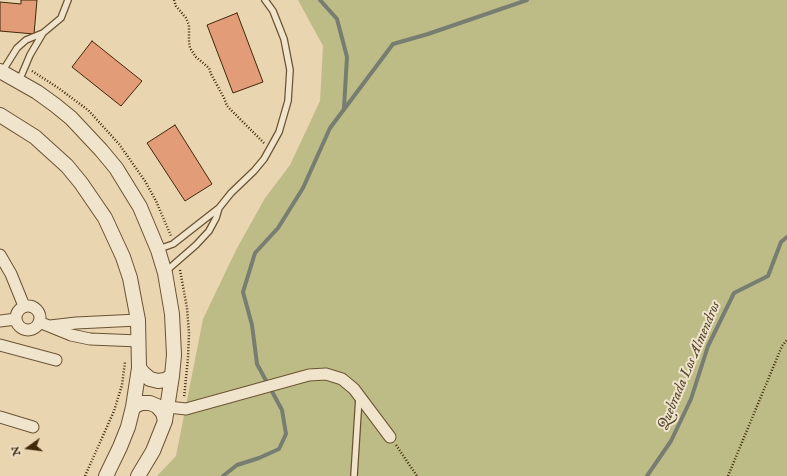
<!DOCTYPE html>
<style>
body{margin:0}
#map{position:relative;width:787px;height:476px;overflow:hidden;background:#ead5b1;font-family:"IM FELL English",serif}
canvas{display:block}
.north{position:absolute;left:8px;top:428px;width:40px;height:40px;-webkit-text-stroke:3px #f1e4cc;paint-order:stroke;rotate:256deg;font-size:11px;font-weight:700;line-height:16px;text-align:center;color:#3f2808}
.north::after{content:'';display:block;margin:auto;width:14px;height:18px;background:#3f2808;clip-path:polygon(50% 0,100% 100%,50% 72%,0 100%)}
</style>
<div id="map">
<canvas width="787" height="476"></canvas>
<div class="north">N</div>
</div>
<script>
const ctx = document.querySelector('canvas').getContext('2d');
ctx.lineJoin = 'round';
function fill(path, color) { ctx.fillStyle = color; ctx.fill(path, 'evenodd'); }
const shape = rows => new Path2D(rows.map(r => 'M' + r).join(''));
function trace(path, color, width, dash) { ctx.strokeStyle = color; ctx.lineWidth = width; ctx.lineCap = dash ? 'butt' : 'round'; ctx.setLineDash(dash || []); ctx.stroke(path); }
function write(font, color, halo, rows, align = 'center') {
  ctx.font = font + ' "IM FELL English",serif'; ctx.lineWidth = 4; ctx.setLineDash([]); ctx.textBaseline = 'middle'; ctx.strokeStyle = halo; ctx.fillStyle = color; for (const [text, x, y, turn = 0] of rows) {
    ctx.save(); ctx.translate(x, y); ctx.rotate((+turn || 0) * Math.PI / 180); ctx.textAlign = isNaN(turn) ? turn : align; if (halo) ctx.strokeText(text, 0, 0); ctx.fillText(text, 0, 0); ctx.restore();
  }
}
const green = shape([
 [298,0,787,0,787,476,157,476,176,456,203,319,236,250,265,198,290,165,320,101,323,46]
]);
const stream = shape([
 [320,0,337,19,347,57,344,108],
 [223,476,237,465,259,458,279,449,286,434,282,410,257,364,252,325,243,292,255,253,278,228,303,188,330,128,393,44,428,34,527,0],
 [647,476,671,441,691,399,708,346,734,293,768,276,781,242,787,237]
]);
const building = shape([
 [21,0,37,0,34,34,0,31,0,2,21,4,21,0],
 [237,13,263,82,233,93,207,25,237,13],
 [92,41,142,81,121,106,72,67,92,41],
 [175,125,212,184,185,201,147,143,175,125]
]);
const path = shape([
 [174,0,176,6,186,18,189,25,189,42,190,48,196,57,209,68,211,74,224,98,227,106,264,143],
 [32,71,57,87,88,110,119,144,145,181,156,201,171,236],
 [180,270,187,308,189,333,188,358,184,398],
 [396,445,417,476],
 [85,476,114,411,122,385,125,362],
 [728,476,782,346,787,340]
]);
const service = shape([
 [2,72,17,48,26,40,43,33],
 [19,81,30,55,43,33,61,18,68,0],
 [159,249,173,244,219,208,231,193,254,171,264,159,279,132,288,101,290,70,284,39,273,11,265,0],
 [165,272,196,245,209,231,216,218,219,208],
 [354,476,359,397]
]);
const minor = shape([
 [0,255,11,274,24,306],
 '16 318a12 12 0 1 1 24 0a12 12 0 1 1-24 0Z',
 [0,321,16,319],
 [39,322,71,335,90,339,139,341],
 [50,326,76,323,138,320],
 [0,345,56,360],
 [168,407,186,409,309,375,326,374,342,379,354,389,390,437],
 [0,417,33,427]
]);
const tertiary = shape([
 [0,71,37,92,55,105,71,118,101,150,116,168,140,207,158,250,165,273,172,314,174,355,172,376,165,421,153,451,138,476],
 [0,115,35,137,67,166,81,183,105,218,123,257,130,278,138,320,139,368,133,407,128,427,120,447,106,476],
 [139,368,144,374,150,379,158,381,165,380,172,376],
 [133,407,141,403,150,403,157,406,163,413,165,421]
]);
const waterNames = [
 ["Quebrada Los Almendros",690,366,-67]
];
fill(green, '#bdbc87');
trace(stream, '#787d72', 4);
fill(building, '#e39c78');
trace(building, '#3f2808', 1);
trace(service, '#6a5332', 8);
trace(minor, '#6a5332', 13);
trace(tertiary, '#6a5332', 16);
trace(path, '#3f2808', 2.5, [1, 2]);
trace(service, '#f1e4cc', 5.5);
trace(minor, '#f1e4cc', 11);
trace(tertiary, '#f1e4cc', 14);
write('italic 15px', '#574b34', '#f1e4cc', waterNames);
</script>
